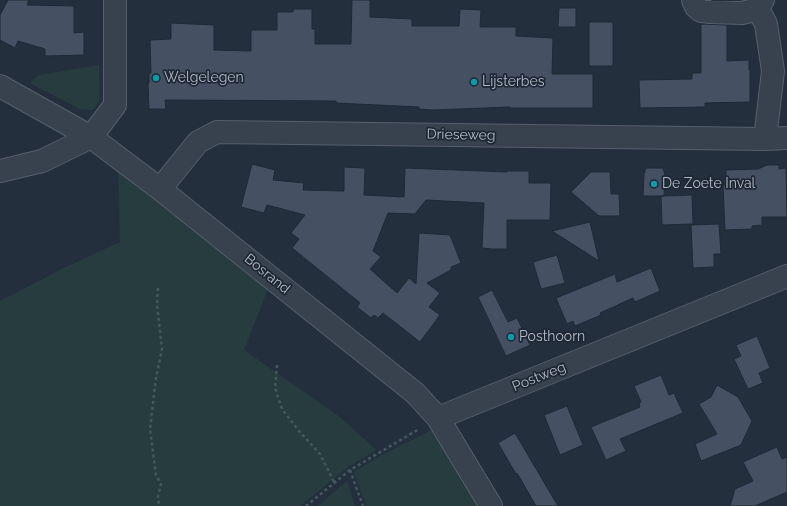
<!DOCTYPE html>
<style>
body{margin:0}
canvas{display:block;background:#242f3e}
</style>
<canvas width="787" height="506"></canvas>
<script>
const ctx = document.querySelector('canvas').getContext('2d');
ctx.lineJoin = 'round';
function fill(path, color) { ctx.fillStyle = color; ctx.fill(path, 'evenodd'); }
const shape = rows => new Path2D(rows.map(r => 'M' + r).join(''));
function trace(path, color, width, dash) { ctx.strokeStyle = color; ctx.lineWidth = width; ctx.lineCap = dash ? 'butt' : 'round'; ctx.setLineDash(dash || []); ctx.stroke(path); }
function write(font, color, halo, rows, align = 'center') {
  ctx.font = font + ' Raleway,sans-serif'; ctx.lineWidth = 3.5; ctx.setLineDash([]); ctx.textBaseline = 'middle'; ctx.strokeStyle = halo; ctx.fillStyle = color; for (const [text, x, y, turn = 0] of rows) {
    ctx.save(); ctx.translate(x, y); ctx.rotate((+turn || 0) * Math.PI / 180); ctx.textAlign = isNaN(turn) ? turn : align; if (halo) ctx.strokeText(text, 0, 0); ctx.fillText(text, 0, 0); ctx.restore();
  }
}
const green = shape([
 [99,65,100,99,93,110,80,109,30,83,39,75],
 [118,169,268,289,244,350,340,417,376,450,348,467,300,506,0,506,0,301,64,268,120,242],
 [432,430,478,506,366,506,354,472,382,455],
 [347,481,355,506,318,506]
]);
const building = shape([
 [8,0,29,0,27,5,74,6,74,33,84,32,84,55,45,56,45,49,18,41,15,48,0,40,0,15,8,0],
 [352,0,370,0,370,17,412,19,412,26,459,26,460,9,481,10,480,27,516,27,516,36,553,38,552,74,593,74,593,108,510,108,510,107,432,110,419,109,419,107,336,103,336,101,165,100,166,109,149,109,148,84,149,83,149,73,151,73,150,40,171,39,171,23,214,25,214,50,251,51,251,30,277,30,277,12,293,12,293,9,312,9,312,29,315,29,315,44,351,44,352,0],
 [559,8,576,8,576,27,558,27,559,8],
 [589,22,613,22,613,66,589,66,589,22],
 [701,24,727,25,727,61,749,60,749,70,750,70,750,102,705,103,705,107,640,108,639,80,692,79,692,73,701,73,701,24],
 [252,164,275,170,273,180,304,183,303,190,344,191,344,167,365,168,364,195,404,197,405,168,507,172,507,171,529,171,529,183,551,183,550,220,507,220,507,249,492,249,482,248,484,203,426,200,415,214,388,213,373,251,381,257,370,269,397,293,409,278,416,284,419,233,450,235,461,263,451,267,451,270,427,283,440,293,429,307,440,315,420,342,383,313,378,318,374,315,371,318,357,307,360,303,359,302,292,248,299,239,291,233,305,215,267,205,264,213,241,207,252,164],
 [767,165,779,165,779,169,786,168,787,217,762,217,762,225,752,226,752,229,725,230,723,185,726,185,726,170,758,169,767,165],
 [646,168,663,168,665,175,664,196,692,195,693,224,662,225,661,196,664,196,643,196,644,174,646,168],
 [591,172,610,172,611,194,619,194,620,216,599,216,571,192,591,172],
 [590,222,599,261,552,231,590,222],
 [719,224,721,254,714,254,714,267,693,268,691,225,719,224],
 [557,255,565,283,541,289,533,262,557,255],
 [651,268,660,291,635,302,633,298,600,313,601,315,575,326,573,321,567,324,556,298,615,274,617,282,651,268],
 [492,290,508,322,517,318,530,345,506,356,478,297,492,290],
 [757,336,770,368,759,373,763,383,748,389,734,359,741,356,736,345,757,336],
 [661,375,669,395,674,393,683,413,620,439,626,451,606,460,591,427,640,407,639,403,641,402,634,386,661,375],
 [717,385,738,397,752,421,741,445,701,461,695,444,717,434,699,404,711,397,717,385],
 [567,406,583,445,560,455,544,415,567,406],
 [515,433,558,506,536,506,517,473,516,474,498,443,515,433],
 [777,447,782,459,787,457,787,492,755,506,730,506,735,489,753,481,743,462,777,447]
]);
const path = shape([
 [158,288,157,304,162,349,156,378,150,429,156,475,161,484,158,496,159,506],
 [277,365,275,388,282,409,299,431,320,454,334,482],
 [350,470,363,506],
 [306,506,350,470,419,429]
]);
const minor = shape([
 [693,0,696,7,701,11,710,12,742,13,758,9,763,0],
 [758,9,766,24,773,71,765,139],
 [0,86,91,137,160,189,415,393,438,418,491,506],
 [0,171,42,161,91,137,115,105,115,0],
 [160,189,198,142,217,132,765,139,787,138],
 [438,418,787,276]
]);
const markers = [
 [156,78,4,"#0f9aa8"],
 [474,82,4,"#0f9aa8"],
 [654,184,4,"#0f9aa8"],
 [511,337,4,"#0f9aa8"]
];
const poiNames = [
 ["Welgelegen",164,78],
 ["Lijsterbes",482,82],
 ["De Zoete Inval",662,184],
 ["Posthoorn",519,337]
];
const streetNames = [
 ["Drieseweg",461,135,1],
 ["Bosrand",267,274,39],
 ["Postweg",539,377,-22]
];
fill(green, '#263c3f');
fill(building, '#455162');
trace(building, '#1f2835', 1);
trace(minor, '#565f6c', 24);
trace(path, '#44595c', 2.5, [3, 3]);
trace(minor, '#38414e', 22);
for (const [x, y, r, color] of markers) { const dot = new Path2D(); dot.arc(x, y, r, 0, 2 * Math.PI); ctx.fillStyle = color; ctx.fill(dot); trace(dot, '#1d2633', 1.5); }
write('14px', '#b4bcc9', '#1d2633', poiNames, 'left');
write('14px', '#b4bcc9', '#1d2633', streetNames);
</script>
